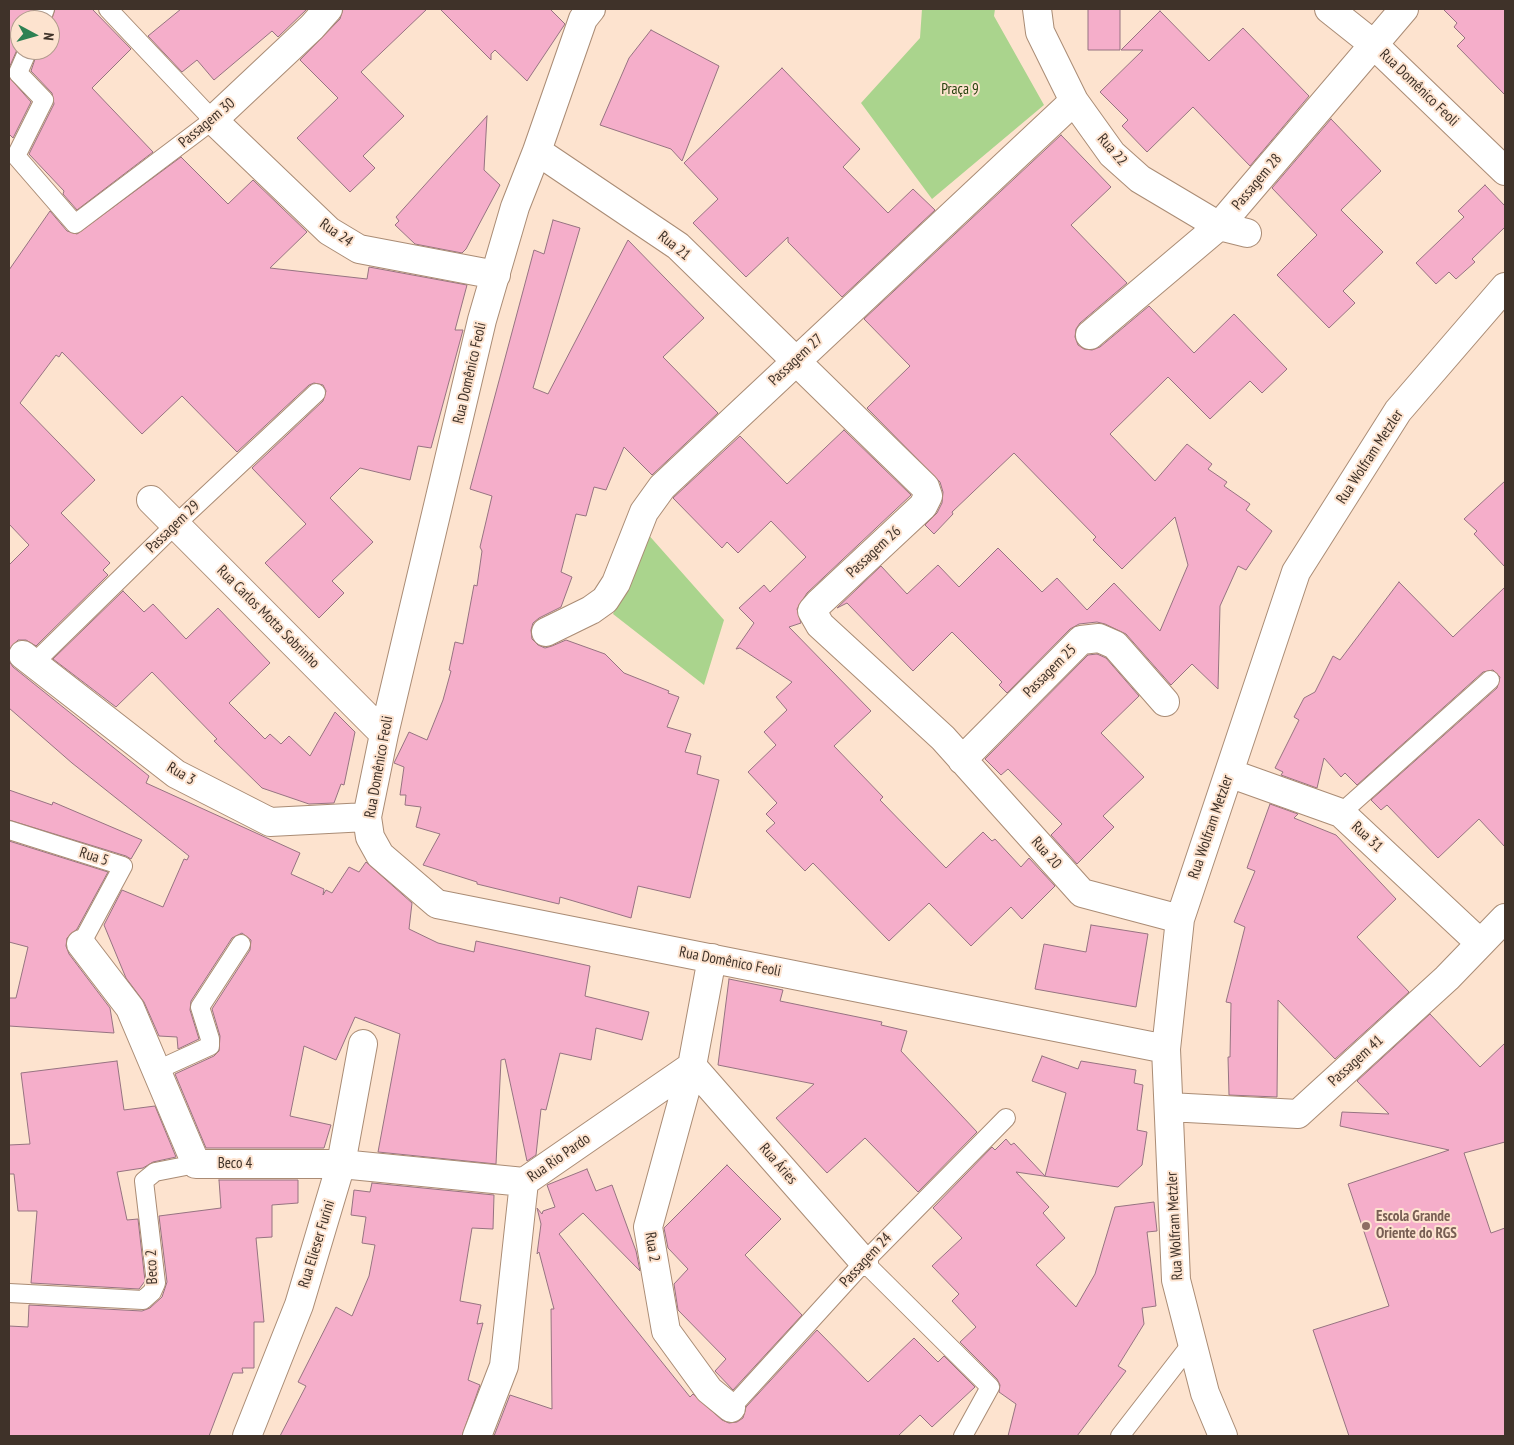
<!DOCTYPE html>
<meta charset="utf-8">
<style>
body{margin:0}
#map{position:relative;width:1514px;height:1445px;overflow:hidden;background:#fde3cf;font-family:"PT Sans Narrow",sans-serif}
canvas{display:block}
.frame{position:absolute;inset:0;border:10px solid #3f3229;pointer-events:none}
.north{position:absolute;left:10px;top:10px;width:50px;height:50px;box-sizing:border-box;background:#fde3cf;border:1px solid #b19c8d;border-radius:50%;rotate:96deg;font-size:14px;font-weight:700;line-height:20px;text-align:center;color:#3f3229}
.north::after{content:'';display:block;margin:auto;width:18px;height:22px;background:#2d8153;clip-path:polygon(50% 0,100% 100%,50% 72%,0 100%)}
</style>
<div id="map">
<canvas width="1514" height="1445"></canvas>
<div class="frame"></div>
<div class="north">N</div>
</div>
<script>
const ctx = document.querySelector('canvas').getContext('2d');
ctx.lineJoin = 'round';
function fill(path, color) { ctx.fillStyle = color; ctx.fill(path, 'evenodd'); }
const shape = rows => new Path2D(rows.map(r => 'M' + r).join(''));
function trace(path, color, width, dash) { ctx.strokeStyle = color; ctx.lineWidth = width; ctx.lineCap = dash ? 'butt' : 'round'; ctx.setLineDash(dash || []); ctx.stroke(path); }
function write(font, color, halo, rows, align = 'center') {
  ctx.font = font + ' "PT Sans Narrow",sans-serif'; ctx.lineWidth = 4; ctx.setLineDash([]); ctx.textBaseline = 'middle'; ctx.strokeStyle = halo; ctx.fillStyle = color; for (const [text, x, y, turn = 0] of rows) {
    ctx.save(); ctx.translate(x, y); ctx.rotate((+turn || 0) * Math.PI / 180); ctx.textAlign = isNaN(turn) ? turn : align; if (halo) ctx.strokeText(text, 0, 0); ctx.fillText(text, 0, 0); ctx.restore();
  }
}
const green = shape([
 [922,9,995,9,994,16,1044,105,932,199,861,103,920,38],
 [646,532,724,620,704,685,613,614]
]);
const building = shape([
 [9,9,34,9,31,20,20,20,20,43,9,68,9,9],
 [55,9,92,9,131,49,92,88,153,152,77,210,63,194,64,191,29,154,54,104,52,93,31,71,38,50,50,50,50,25,55,9],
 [181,9,307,9,278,37,272,31,214,80,197,60,182,72,148,36,181,9],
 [343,9,427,9,361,72,404,116,363,156,375,168,350,192,297,138,338,98,300,60,340,19,343,9],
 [440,9,550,9,565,24,527,81,495,50,491,54,491,60,440,9],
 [1088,9,1120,9,1120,50,1088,50,1088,9],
 [1443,9,1505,9,1505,95,1457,46,1465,38,1454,27,1457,23,1443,9],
 [1160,11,1209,61,1243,28,1309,96,1250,166,1193,107,1147,152,1122,126,1128,120,1100,92,1143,50,1121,50,1160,11],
 [651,30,719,66,682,161,671,149,600,125,629,58,651,30],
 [782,68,860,149,843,167,888,213,913,189,935,210,842,297,788,242,788,237,746,277,693,223,718,199,684,163,782,68],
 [9,77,31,102,13,138,9,134,9,77],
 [487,116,484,170,500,185,466,249,462,253,415,244,395,225,399,221,396,217,487,116],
 [1331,119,1381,171,1341,210,1383,252,1343,291,1355,303,1329,328,1277,275,1317,235,1272,188,1331,119],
 [1061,135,1111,187,1071,225,1127,283,1080,323,1076,329,1075,337,1078,345,1084,349,1092,350,1100,347,1149,306,1194,353,1234,314,1287,369,1262,393,1250,381,1210,419,1168,377,1110,434,1155,481,1187,444,1212,464,1208,469,1227,482,1224,486,1250,504,1246,510,1272,531,1246,570,1238,566,1220,606,1218,689,1192,664,1171,685,1126,634,1105,624,1097,622,1079,624,1070,629,1007,693,999,685,1002,682,952,632,913,671,847,603,837,608,881,566,907,594,938,565,959,587,998,548,1042,592,1057,578,1087,610,1114,583,1160,631,1188,565,1175,517,1122,569,1093,540,1096,537,1014,453,952,512,953,514,934,534,925,525,937,513,942,503,943,492,940,482,867,408,910,366,864,319,1061,135],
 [181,157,228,204,253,180,307,232,270,268,367,279,369,267,467,285,455,330,463,330,431,448,418,446,410,480,360,468,330,498,373,542,332,581,344,593,319,618,265,563,306,524,252,468,323,401,326,391,323,385,314,383,309,385,237,452,182,396,142,434,62,352,59,357,56,355,20,403,95,480,61,513,110,563,103,570,108,575,36,646,26,640,18,640,9,650,9,565,29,545,9,524,9,270,50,211,67,231,77,234,181,157],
 [1485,185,1505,206,1505,227,1472,259,1475,262,1456,279,1449,272,1436,284,1416,263,1464,217,1458,211,1485,185],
 [553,220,580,228,533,388,548,394,628,240,704,318,663,357,718,413,652,475,624,447,606,490,594,487,586,516,576,514,561,572,572,577,561,607,539,618,533,623,531,630,532,639,538,645,545,648,552,646,566,640,605,654,624,673,669,691,668,693,679,697,667,727,691,734,685,752,701,756,697,774,719,780,690,898,638,886,631,918,560,897,559,904,477,884,477,882,423,865,440,834,416,827,421,807,405,805,406,795,400,795,404,767,394,763,409,732,427,740,443,700,451,671,449,670,455,642,463,644,474,585,477,586,482,551,480,547,492,496,470,489,534,250,544,254,553,220],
 [844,430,911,495,807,593,797,609,801,623,789,627,871,711,834,746,883,797,880,800,946,868,983,832,992,841,995,839,1021,867,1029,858,1055,886,1022,919,1011,907,971,946,929,903,889,941,813,863,805,871,766,831,775,823,766,814,777,803,748,772,776,745,764,732,787,710,776,697,792,682,740,648,736,649,754,623,739,608,764,585,770,592,806,557,771,521,738,553,727,542,722,548,673,498,740,436,787,484,844,430],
 [1505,481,1505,567,1474,534,1477,531,1464,519,1505,481],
 [1399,582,1453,637,1505,587,1505,847,1479,819,1438,858,1387,805,1381,810,1371,800,1497,688,1500,677,1493,670,1483,672,1357,785,1345,773,1341,777,1324,758,1317,788,1281,775,1283,772,1275,768,1299,720,1294,717,1304,698,1315,692,1333,656,1340,660,1399,582],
 [123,591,144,612,153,604,186,639,218,608,270,663,229,703,265,739,270,734,281,744,289,736,310,756,335,712,355,732,344,785,341,784,334,803,309,804,262,788,214,741,217,739,152,672,116,707,53,659,123,591],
 [1097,654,1106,658,1139,696,1101,733,1144,777,1103,816,1114,827,1077,864,1051,835,1062,824,1008,769,1001,775,985,759,1088,655,1097,654],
 [9,661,13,667,149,776,146,783,300,853,291,874,324,889,323,895,326,890,332,893,349,867,359,872,366,862,412,903,409,929,438,943,474,952,476,941,590,966,585,996,649,1012,642,1040,596,1028,591,1060,560,1053,546,1110,541,1109,536,1155,527,1161,505,1059,501,1060,496,1164,378,1152,400,1034,355,1017,336,1060,304,1046,290,1116,331,1125,324,1148,206,1148,175,1074,214,1056,219,1051,220,1036,212,1009,250,950,251,940,242,933,232,938,191,1001,190,1010,199,1039,178,1049,177,1037,159,1036,144,1002,126,978,104,925,122,890,163,907,184,859,187,860,189,856,72,763,9,708,9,661],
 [9,790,52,805,53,802,142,840,131,859,126,856,9,820,9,790],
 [1270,804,1298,814,1294,818,1336,835,1396,899,1357,937,1409,992,1335,1059,1278,1000,1277,1097,1229,1095,1228,1057,1230,1057,1231,1003,1226,1002,1245,927,1234,922,1255,871,1247,868,1270,804],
 [9,841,108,872,77,929,67,938,66,946,69,954,110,1008,114,1033,9,1026,9,998,16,998,28,947,9,942,9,841],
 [1091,925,1148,934,1136,1007,1035,989,1044,944,1086,952,1091,925],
 [729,979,783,990,780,1001,882,1022,881,1025,907,1031,901,1051,977,1132,918,1192,865,1138,827,1173,776,1118,814,1084,718,1065,729,979],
 [1430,1014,1480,1067,1505,1043,1505,1142,1464,1153,1491,1233,1505,1228,1505,1436,1349,1436,1313,1330,1389,1306,1348,1184,1449,1150,1340,1126,1342,1112,1389,1114,1357,1081,1430,1014],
 [1042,1056,1078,1069,1081,1061,1136,1070,1134,1083,1143,1085,1137,1130,1147,1132,1142,1165,1118,1187,1016,1172,1049,1207,1043,1213,1065,1238,1036,1265,1076,1307,1095,1274,1115,1207,1154,1202,1157,1231,1147,1232,1156,1306,1142,1308,1144,1324,1118,1366,1126,1371,1077,1436,1008,1436,1016,1404,999,1392,1000,1385,997,1379,960,1342,976,1327,952,1301,959,1294,932,1266,962,1238,933,1208,992,1147,995,1150,1006,1139,1011,1145,1014,1143,1045,1176,1066,1093,1032,1081,1042,1056],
 [117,1061,124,1110,155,1106,176,1157,153,1162,143,1168,117,1172,127,1220,138,1219,145,1281,139,1289,31,1283,37,1211,18,1211,14,1174,9,1174,9,1145,30,1144,21,1073,117,1061],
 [727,1165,781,1219,745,1255,802,1315,733,1390,715,1371,726,1359,678,1310,674,1284,688,1269,668,1248,664,1228,727,1165],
 [587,1169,596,1191,612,1185,636,1251,640,1271,583,1213,559,1234,690,1397,693,1394,722,1420,729,1423,737,1422,743,1418,746,1407,817,1330,868,1382,914,1338,938,1362,944,1356,975,1387,932,1427,920,1415,898,1436,494,1436,510,1395,552,1409,551,1309,554,1309,539,1252,537,1254,541,1224,537,1208,542,1214,543,1211,555,1207,547,1185,587,1169],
 [219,1180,298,1180,298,1203,272,1205,272,1237,256,1238,264,1322,254,1322,254,1368,242,1368,243,1373,233,1373,209,1436,9,1436,9,1326,28,1327,29,1305,142,1311,150,1308,162,1297,167,1282,159,1216,221,1208,219,1180],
 [372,1183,494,1195,493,1229,472,1228,460,1301,481,1305,477,1324,483,1323,468,1380,480,1385,462,1436,280,1436,306,1386,298,1382,336,1307,352,1316,369,1276,375,1245,362,1243,366,1217,351,1215,354,1190,370,1192,372,1183]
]);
const service = shape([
 [41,20,45,9],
 [28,50,18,73,44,100,16,156,75,224,213,120,108,9],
 [34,663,176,524,316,393],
 [1341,813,1490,680],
 [9,830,123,866,81,944],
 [155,1071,210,1046,210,1039,200,1007,241,944],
 [864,1262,990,1387,963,1436],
 [9,1293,143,1300,152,1292,156,1283,144,1181,155,1172,196,1164],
 [731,1408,864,1262,1006,1118],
 [1120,1436,1192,1343]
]);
const minor = shape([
 [328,9,312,27,213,120,329,231,359,249,496,275],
 [591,9,583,19,537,151,515,207,482,320,384,734,367,817,370,837,380,855,437,904,1166,1049],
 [1037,9,1040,32,1074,101,1112,154,1140,179,1219,226,1247,233],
 [1329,9,1373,44,1505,171],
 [537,151,678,246,925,487,928,496,923,506,819,603,812,611,820,625,943,738,1082,893,1180,919],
 [1090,335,1219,226,1404,9],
 [151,500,384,734],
 [546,632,591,610,605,600,616,583,644,512,662,487,1074,101],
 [23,655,176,774,270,822,367,817],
 [962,760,1081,640,1099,638,1115,645,1165,702],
 [1229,773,1341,813,1480,943],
 [81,944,130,1008,196,1164,341,1164,524,1182],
 [692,1066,648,1227,666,1331,709,1390,731,1408],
 [692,1066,864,1262],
 [1169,1107,1298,1114,1447,978,1505,918],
 [247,1436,299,1305,341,1164,363,1044],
 [477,1436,504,1366,524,1182,692,1066,712,958],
 [1223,1436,1205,1393,1176,1280,1166,1049,1180,919,1296,572,1398,411,1505,287]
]);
const markers = [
 [1366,1226,5,"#8d6e63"]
];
const streetNames = [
 ["Rua Domênico Feoli",1419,88,44],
 ["Passagem 30",207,123,-40],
 ["Rua 22",1112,150,49],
 ["Passagem 28",1257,182,-50],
 ["Rua 24",336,233,35],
 ["Rua 21",674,246,39],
 ["Passagem 27",796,360,-43],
 ["Rua Domênico Feoli",470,373,-77],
 ["Rua Wolfram Metzler",1370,457,-57],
 ["Passagem 29",173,527,-44],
 ["Passagem 26",874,552,-43],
 ["Rua Carlos Motta Sobrinho",268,617,45],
 ["Passagem 25",1050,671,-45],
 ["Rua Domênico Feoli",379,767,-80],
 ["Rua 3",181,774,31],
 ["Rua Wolfram Metzler",1211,827,-71],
 ["Rua 31",1367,837,43],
 ["Rua 20",1046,853,48],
 ["Rua 5",94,857,18],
 ["Rua Domênico Feoli",730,962,11],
 ["Passagem 41",1356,1061,-42],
 ["Rua Rio Pardo",559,1158,-35],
 ["Beco 4",235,1164],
 ["Rua Áries",778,1164,49],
 ["Rua Wolfram Metzler",1175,1226,-93],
 ["Rua Elieser Furini",317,1244,-73],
 ["Rua 2",652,1247,81],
 ["Passagem 24",866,1260,-47],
 ["Beco 2",152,1267,-92]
];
const parkNames = [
 ["Praça 9",960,90]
];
const educationNames = [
 ["Escola Grande",1376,1217],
 ["Oriente do RGS",1376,1234]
];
fill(green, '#aad48d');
fill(building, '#f5aeca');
trace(building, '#967381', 1);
trace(service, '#aa8c75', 20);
trace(minor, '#aa8c75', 30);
trace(service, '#fff', 18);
trace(minor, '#fff', 28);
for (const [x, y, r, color] of markers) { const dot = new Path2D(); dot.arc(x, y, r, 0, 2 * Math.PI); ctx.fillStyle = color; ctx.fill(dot); trace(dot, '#fde3cf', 2); }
write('15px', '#3f3229', '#fde3cf', streetNames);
write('15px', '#26420d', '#fde3cf', parkNames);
write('bold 15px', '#785e54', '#fde3cf', educationNames, 'left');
</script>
